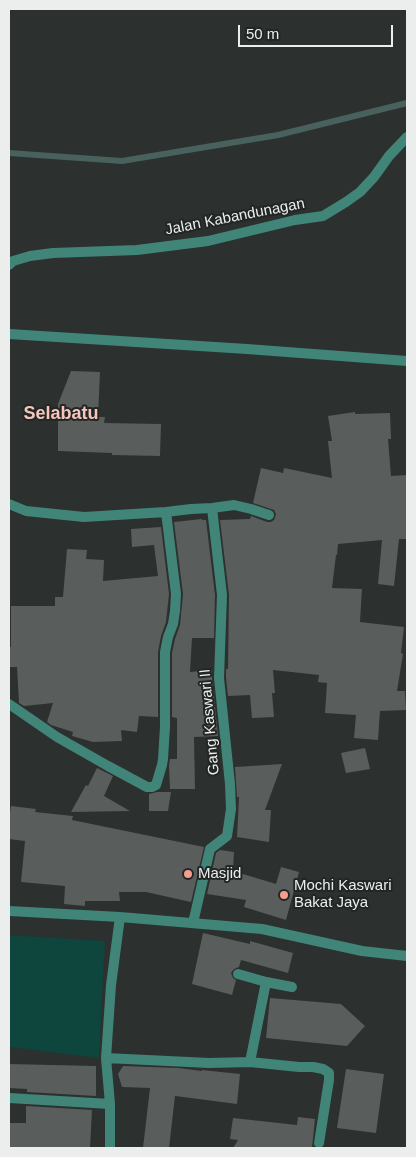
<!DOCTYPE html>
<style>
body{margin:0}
#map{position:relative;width:416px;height:1157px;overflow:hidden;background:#2c302f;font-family:Helvetica,sans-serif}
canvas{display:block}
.frame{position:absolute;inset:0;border:10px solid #ebeeed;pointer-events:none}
.scale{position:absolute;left:238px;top:25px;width:155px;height:22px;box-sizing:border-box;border:2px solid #ebeeed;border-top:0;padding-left:6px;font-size:15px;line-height:18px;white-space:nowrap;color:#ebeeed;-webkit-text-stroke:4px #222625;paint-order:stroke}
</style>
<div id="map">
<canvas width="416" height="1157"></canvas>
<div class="frame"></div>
<div class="scale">50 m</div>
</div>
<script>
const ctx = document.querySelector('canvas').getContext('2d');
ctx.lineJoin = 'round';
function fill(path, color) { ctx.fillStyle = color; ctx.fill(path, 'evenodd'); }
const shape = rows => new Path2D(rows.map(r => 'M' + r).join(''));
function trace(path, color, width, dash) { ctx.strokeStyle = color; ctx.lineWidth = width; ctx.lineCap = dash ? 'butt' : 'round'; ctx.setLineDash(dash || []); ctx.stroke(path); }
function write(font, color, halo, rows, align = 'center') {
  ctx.font = font + ' Helvetica,sans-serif'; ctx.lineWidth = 4; ctx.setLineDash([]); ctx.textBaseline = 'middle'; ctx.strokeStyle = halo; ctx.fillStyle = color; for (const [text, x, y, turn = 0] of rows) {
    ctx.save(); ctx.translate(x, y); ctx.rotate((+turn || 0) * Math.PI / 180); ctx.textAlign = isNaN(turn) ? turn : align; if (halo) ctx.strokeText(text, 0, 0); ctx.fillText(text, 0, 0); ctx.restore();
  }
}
const green = shape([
 [9,935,105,941,99,1058,9,1047]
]);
const stream = shape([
 [9,153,122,161,278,135,407,103]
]);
const building = shape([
 [71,371,100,372,98,417,105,417,104,423,161,424,160,456,112,455,112,453,58,451,58,404],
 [355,412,355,414,390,413,391,439,388,439,391,476,407,475,407,539,399,539,394,586,378,584,382,540,338,544,337,555,336,555,332,588,362,589,360,622,404,627,401,653,403,654,397,691,405,691,406,710,380,711,378,740,354,738,356,715,325,713,327,683,318,682,319,675,273,670,275,693,272,693,274,717,252,718,250,695,228,696,226,678,226,669,228,669,229,595,220,520,250,519,251,516,267,522,271,522,274,520,276,514,274,510,253,503,261,468,283,473,284,468,332,478,328,441,332,441,328,416],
 [202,519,202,520,206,520,215,595,214,638,192,638,190,672,212,670,212,679,218,736,194,737,195,789,170,789,169,766,170,759,177,759,177,718,172,717,172,653,175,639,180,625,183,594,174,522],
 [161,527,169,594,166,622,161,636,158,652,158,717,139,716,137,732,121,730,122,741,93,742,72,736,73,732,51,725,47,722,53,703,24,706,19,703,17,667,9,667,9,647,11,647,11,606,55,606,55,597,63,597,67,549,87,550,86,559,104,560,103,581,158,576,154,545,132,547,131,529],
 [365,748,370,769,346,773,341,753],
 [282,764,265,810,271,810,269,842,237,837,239,797,237,797,235,767],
 [97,768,113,776,104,796,130,811,71,812,86,785,88,786],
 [157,792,171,792,168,811,149,811,149,794],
 [11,806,36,809,35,812,73,816,72,820,204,847,191,902,146,892,119,892,120,901,85,901,85,906,64,904,65,886,21,882,25,841,9,839,9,819],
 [220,850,234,852,233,871,276,884,281,867,299,872,286,920,244,907,246,900,207,894,216,853],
 [203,933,250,944,250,941,293,953,288,973,241,960,239,967,234,969,231,973,233,978,236,980,232,995,192,984],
 [270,998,341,1004,365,1026,347,1046,266,1038],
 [9,1064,96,1066,96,1096,27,1092,27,1089,9,1088],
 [123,1066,178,1068,202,1071,202,1070,240,1074,237,1104,175,1096,169,1148,143,1148,150,1088,122,1087,118,1074],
 [346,1069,384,1074,376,1133,337,1128],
 [26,1106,92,1110,90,1148,9,1148,9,1123,26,1123],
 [298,1117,315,1119,312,1148,233,1148,238,1140,230,1139,233,1118,297,1125]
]);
const minor = shape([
 [9,265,13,261,30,256,53,253,137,250,208,241,295,220,323,216,346,202,360,192,374,177,389,156,407,137],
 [9,334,247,349,407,361],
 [9,504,26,511,84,517,166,512,191,509,212,508,234,505,251,509,269,515],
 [9,704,57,737,108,766,147,787,152,787,156,785,162,765,163,759,165,727,165,652,168,637,173,624,175,611,176,594,166,512],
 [9,911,120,917,262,929,362,951,407,956],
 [193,923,210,849,227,836,231,809,230,784,219,678,222,595,212,508],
 [238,974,266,982],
 [106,1058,209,1063,250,1062,299,1067,313,1067,323,1069,329,1073,329,1080,319,1143],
 [250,1062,266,982,292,987],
 [9,1098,110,1104],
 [110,1148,110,1104,106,1058,111,985,120,917]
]);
const markers = [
 [188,874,5,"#f59d8e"],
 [284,895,5,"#f59d8e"]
];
const streetNames = [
 ["Jalan Kabandunagan",235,217,-11],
 ["Gang Kaswari II",210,722,-95]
];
const poiNames = [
 ["Masjid",198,874],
 ["Mochi Kaswari",294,886],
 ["Bakat Jaya",294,903]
];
const quarterNames = [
 ["Selabatu",61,414]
];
fill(green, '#0e453c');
trace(stream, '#48615d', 6);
fill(building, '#595d5c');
trace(minor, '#408578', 10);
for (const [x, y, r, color] of markers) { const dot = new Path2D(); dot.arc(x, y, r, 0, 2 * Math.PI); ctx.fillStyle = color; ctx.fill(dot); trace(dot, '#222625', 2); }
write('15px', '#ebeeed', '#222625', streetNames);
write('15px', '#ebeeed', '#222625', poiNames, 'left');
write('bold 18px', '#f8c5bc', '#222625', quarterNames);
</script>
